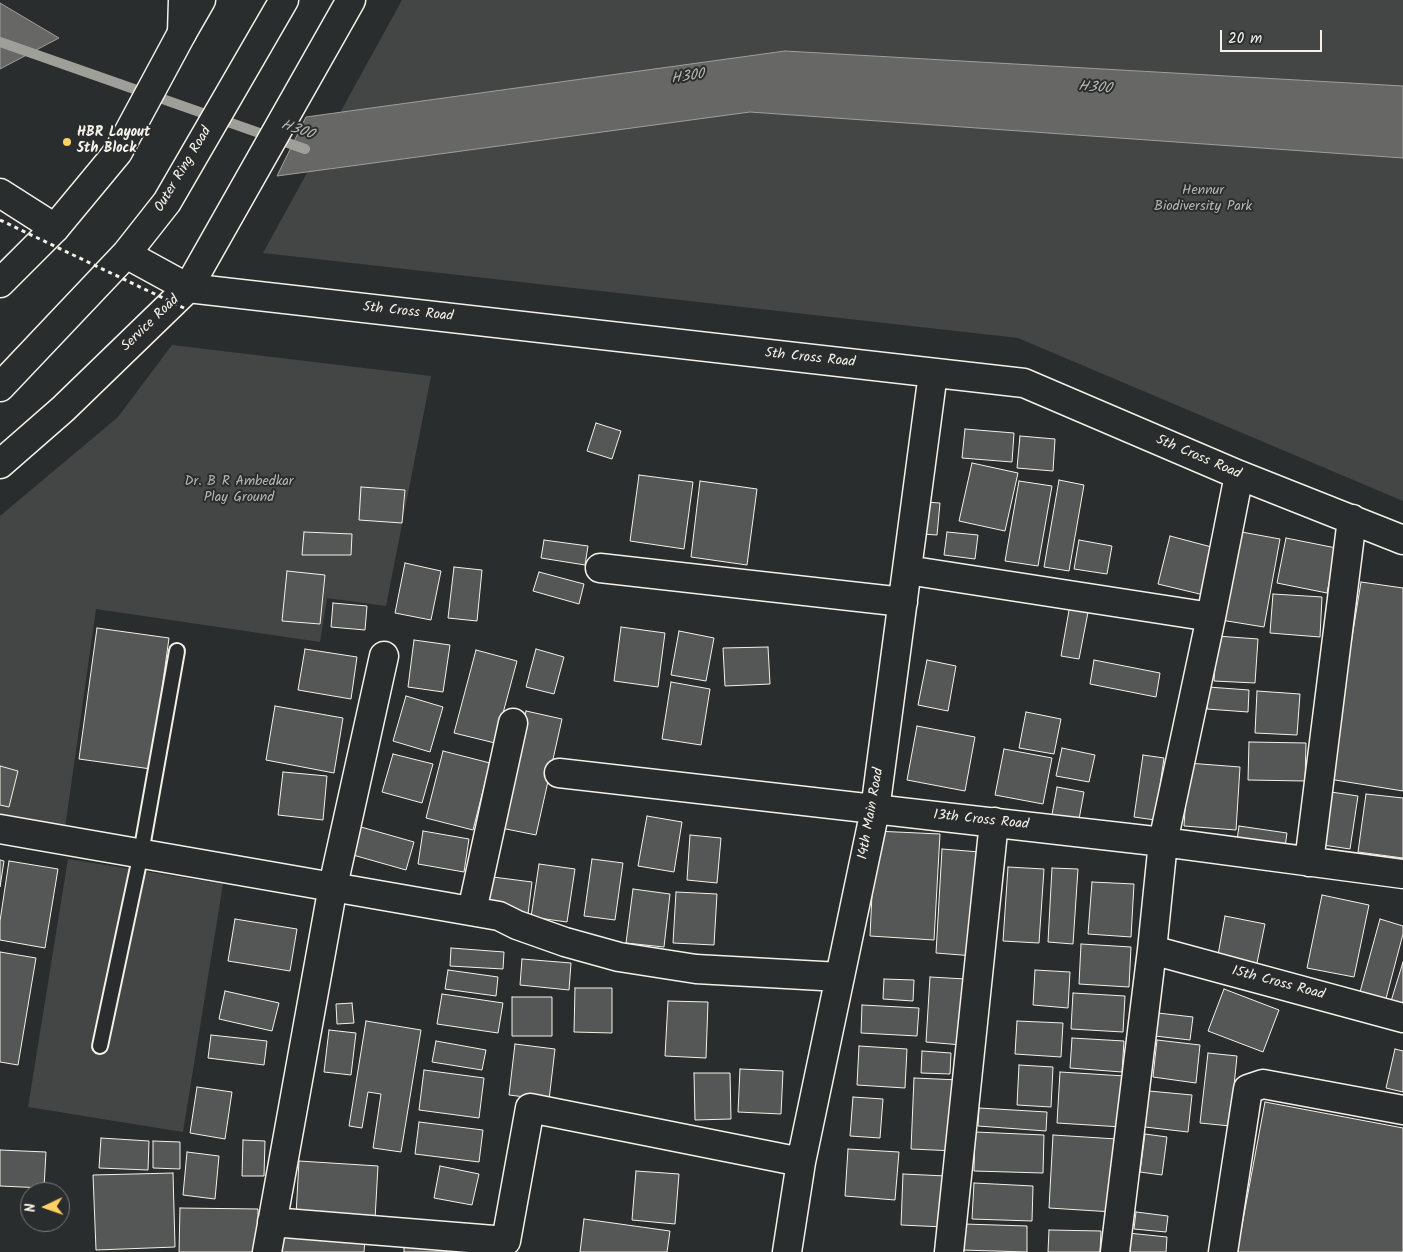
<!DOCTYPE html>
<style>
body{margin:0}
#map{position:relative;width:1403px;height:1252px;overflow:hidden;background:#2a2d2e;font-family:Kalam,sans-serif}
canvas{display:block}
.north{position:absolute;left:20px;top:1182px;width:50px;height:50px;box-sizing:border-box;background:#2a2d2e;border:1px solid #7b7b78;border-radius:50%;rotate:267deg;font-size:14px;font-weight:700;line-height:20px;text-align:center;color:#f4f1e8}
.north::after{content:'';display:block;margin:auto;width:18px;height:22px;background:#ffd166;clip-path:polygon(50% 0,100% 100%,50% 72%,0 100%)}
.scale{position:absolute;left:1220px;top:30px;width:102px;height:22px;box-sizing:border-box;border:2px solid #f4f1e8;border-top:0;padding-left:6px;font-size:15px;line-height:18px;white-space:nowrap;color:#f4f1e8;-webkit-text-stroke:4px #2a2d2e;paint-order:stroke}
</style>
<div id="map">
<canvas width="1403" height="1252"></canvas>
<div class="north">N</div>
<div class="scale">20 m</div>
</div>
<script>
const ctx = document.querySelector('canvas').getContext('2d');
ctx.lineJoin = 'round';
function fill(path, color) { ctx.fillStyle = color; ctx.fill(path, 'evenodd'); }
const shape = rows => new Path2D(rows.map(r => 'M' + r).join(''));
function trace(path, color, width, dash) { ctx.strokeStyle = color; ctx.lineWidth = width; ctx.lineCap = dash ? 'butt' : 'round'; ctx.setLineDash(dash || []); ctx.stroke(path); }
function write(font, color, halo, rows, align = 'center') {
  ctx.font = font + ' Kalam,sans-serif'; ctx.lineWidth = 4; ctx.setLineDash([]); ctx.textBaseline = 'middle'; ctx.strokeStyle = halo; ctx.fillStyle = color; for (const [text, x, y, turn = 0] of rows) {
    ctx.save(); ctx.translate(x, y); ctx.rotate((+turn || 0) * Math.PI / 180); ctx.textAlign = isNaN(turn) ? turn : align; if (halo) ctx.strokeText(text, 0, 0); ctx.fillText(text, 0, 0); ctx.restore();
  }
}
const green = shape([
 [402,0,1403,0,1403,501,1018,338,263,253],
 [172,345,431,376,386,606,327,598,320,642,96,609,65,828,0,814,0,516,118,417],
 [68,859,223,884,183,1132,28,1107]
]);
const water = shape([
 [0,3,59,38,0,69,0,3],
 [785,51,1403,86,1403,158,750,112,277,176,306,117,785,51]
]);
const stream = shape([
 [0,42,305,149]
]);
const building = shape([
 [596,423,621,431,612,459,587,451,596,423],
 [965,429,1014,433,1012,462,962,458,965,429],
 [1020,436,1055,439,1053,471,1017,468,1020,436],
 [972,463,1018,473,1005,531,959,521,972,463],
 [639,475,693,482,684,549,630,541,639,475],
 [1059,480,1084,485,1069,571,1044,567,1059,480],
 [700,481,757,489,747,565,691,557,700,481],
 [1019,481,1052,486,1038,566,1005,561,1019,481],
 [361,487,405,490,402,523,359,520,361,487],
 [925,502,940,503,937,535,922,534,925,502],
 [1236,531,1280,539,1264,627,1221,620,1236,531],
 [304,532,352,534,351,555,302,555,304,532],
 [947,532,978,535,975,559,944,555,947,532],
 [1170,536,1219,549,1208,596,1158,584,1170,536],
 [1286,538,1336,548,1327,593,1277,583,1286,538],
 [544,540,588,546,585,565,541,558,544,540],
 [1079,540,1112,546,1107,574,1074,569,1079,540],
 [405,563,441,571,431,620,395,613,405,563],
 [454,567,482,570,477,621,448,618,454,567],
 [287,571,325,575,320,624,282,621,287,571],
 [539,572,584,584,579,604,533,591,539,572],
 [1361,582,1403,588,1403,791,1329,779,1361,582],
 [1273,594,1322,597,1320,637,1270,633,1273,594],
 [1071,599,1090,602,1079,659,1061,656,1071,599],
 [333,603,367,606,365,630,331,627,333,603],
 [621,627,665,633,658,687,614,681,621,627],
 [97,628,169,638,151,769,79,759,97,628],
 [679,631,714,638,706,681,671,675,679,631],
 [1217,636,1258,639,1255,683,1214,681,1217,636],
 [414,640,450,645,443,692,408,687,414,640],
 [768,647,770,684,725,686,723,648,768,647],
 [305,649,357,657,351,699,298,690,305,649],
 [536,649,564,657,554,694,526,687,536,649],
 [476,650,517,661,495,743,454,733,476,650],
 [927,660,956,666,948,711,918,705,927,660],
 [1094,660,1160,673,1156,697,1090,684,1094,660],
 [671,682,710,689,701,745,662,739,671,682],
 [1208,687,1249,690,1248,712,1207,709,1208,687],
 [1257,691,1300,694,1297,735,1255,733,1257,691],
 [406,696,443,707,430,752,393,741,406,696],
 [275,706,343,718,334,773,266,760,275,706],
 [526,711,562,719,536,835,501,828,526,711],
 [1026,712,1061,719,1054,754,1019,748,1026,712],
 [917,726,975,737,965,791,907,780,917,726],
 [1249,742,1306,743,1305,781,1248,780,1249,742],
 [1062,748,1095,755,1089,782,1056,776,1062,748],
 [1004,749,1052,758,1043,804,995,795,1004,749],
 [443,751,490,763,473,830,426,818,443,751],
 [393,754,433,764,422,803,382,792,393,754],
 [1143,755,1164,758,1155,820,1134,817,1143,755],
 [1188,763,1240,767,1236,830,1184,826,1188,763],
 [0,766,18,771,9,807,0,805,0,766],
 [283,772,327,776,323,820,278,815,283,772],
 [1057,787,1084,792,1078,825,1051,820,1057,787],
 [1331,792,1358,796,1350,849,1323,845,1331,792],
 [1366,794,1403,798,1403,858,1358,852,1366,794],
 [647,816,682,822,674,872,638,866,647,816],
 [354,825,414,842,406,870,346,853,354,825],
 [1239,826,1287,833,1285,847,1237,840,1239,826],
 [423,831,469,839,464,872,418,864,423,831],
 [875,831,940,834,934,940,870,936,875,831],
 [690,835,721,838,717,883,687,880,690,835],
 [942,849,980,852,974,956,936,953,942,849],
 [592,859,623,863,615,920,584,916,592,859],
 [0,860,4,861,0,887,0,860],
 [9,861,58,869,45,948,0,940,0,921,9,861],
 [539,864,575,869,567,922,531,917,539,864],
 [1008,867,1044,869,1039,943,1003,941,1008,867],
 [1052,868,1078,869,1073,944,1048,942,1052,868],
 [493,877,532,882,528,914,488,908,493,877],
 [1092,882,1134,884,1131,937,1088,934,1092,882],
 [633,889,670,894,664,947,626,943,633,889],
 [676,892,717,894,714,945,673,943,676,892],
 [1322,895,1369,905,1354,977,1307,968,1322,895],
 [1225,916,1265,924,1257,963,1218,955,1225,916],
 [235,919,297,929,290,971,228,961,235,919],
 [1380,919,1403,926,1403,934,1383,1010,1357,1003,1380,919],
 [1081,944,1131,947,1129,987,1079,984,1081,944],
 [451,948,504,952,503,969,450,966,451,948],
 [0,952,36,958,18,1065,0,1062,0,952],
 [522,959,571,963,569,990,520,985,522,959],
 [1403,962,1403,1016,1388,1011,1403,962],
 [448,970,498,977,496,996,445,989,448,970],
 [1035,970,1070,972,1068,1008,1033,1005,1035,970],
 [930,977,966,979,962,1045,926,1042,930,977],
 [884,979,914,980,913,1001,883,999,884,979],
 [575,988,612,988,612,1033,574,1032,575,988],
 [1224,989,1279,1010,1263,1052,1208,1031,1224,989],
 [225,991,279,1003,272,1031,219,1019,225,991],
 [1073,993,1125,996,1123,1032,1071,1029,1073,993],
 [442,994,503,1003,498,1033,437,1024,442,994],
 [512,997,552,997,552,1036,512,1036,512,997],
 [668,1001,708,1002,706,1058,665,1056,668,1001],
 [352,1003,354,1023,337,1024,336,1004,352,1003],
 [862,1005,919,1008,917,1036,861,1033,862,1005],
 [1158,1013,1193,1017,1190,1040,1155,1036,1158,1013],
 [366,1021,421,1030,401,1152,373,1148,381,1094,368,1092,362,1128,349,1126,366,1021],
 [1017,1021,1063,1023,1061,1057,1015,1054,1017,1021],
 [329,1030,356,1033,351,1075,324,1072,329,1030],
 [211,1035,267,1041,264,1065,208,1058,211,1035],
 [1072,1038,1124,1041,1122,1072,1070,1068,1072,1038],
 [1157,1040,1200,1045,1196,1083,1153,1077,1157,1040],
 [436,1041,486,1050,482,1070,432,1062,436,1041],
 [515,1044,555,1049,549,1100,509,1095,515,1044],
 [859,1046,907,1049,905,1088,857,1085,859,1046],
 [1395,1049,1403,1051,1403,1092,1386,1088,1395,1049],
 [922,1051,951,1053,950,1074,921,1073,922,1051],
 [1208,1053,1237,1056,1230,1126,1200,1123,1208,1053],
 [1019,1065,1053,1067,1051,1107,1017,1105,1019,1065],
 [740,1069,783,1071,781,1114,738,1112,740,1069],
 [424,1070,484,1078,479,1118,419,1110,424,1070],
 [1060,1072,1125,1076,1122,1127,1057,1123,1060,1072],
 [694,1073,730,1073,731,1119,695,1120,694,1073],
 [914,1078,959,1080,956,1151,911,1149,914,1078],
 [197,1087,232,1092,225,1139,190,1133,197,1087],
 [1149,1091,1192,1095,1188,1132,1145,1127,1149,1091],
 [853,1097,883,1099,880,1138,850,1136,853,1097],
 [1265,1102,1403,1128,1403,1252,1237,1252,1265,1102],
 [979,1108,1047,1112,1046,1131,978,1126,979,1108],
 [419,1122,483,1130,479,1162,415,1154,419,1122],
 [975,1132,1044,1135,1043,1173,974,1171,975,1132],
 [1145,1134,1167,1137,1162,1175,1140,1172,1145,1134],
 [1053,1135,1117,1139,1113,1212,1049,1208,1053,1135],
 [101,1138,149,1141,148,1170,99,1168,101,1138],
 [243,1140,265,1141,264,1176,242,1176,243,1140],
 [153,1141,180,1142,180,1169,153,1168,153,1141],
 [848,1149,899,1152,895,1200,845,1196,848,1149],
 [0,1150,46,1152,44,1188,0,1186,0,1150],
 [187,1152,219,1156,215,1199,183,1195,187,1152],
 [299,1161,378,1166,375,1219,296,1215,299,1161],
 [440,1166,479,1174,472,1205,434,1198,440,1166],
 [636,1171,679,1174,675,1224,632,1220,636,1171],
 [173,1173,175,1247,96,1250,93,1175,173,1173],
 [903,1174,946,1176,944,1227,901,1225,903,1174],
 [974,1183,1033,1186,1032,1221,972,1219,974,1183],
 [180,1208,258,1209,258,1252,179,1252,180,1208],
 [1136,1212,1168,1216,1166,1232,1134,1229,1136,1212],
 [584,1219,670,1231,667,1252,580,1252,584,1219],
 [964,1224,1027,1226,1027,1252,962,1250,964,1224],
 [276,1229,365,1237,364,1252,274,1252,276,1229],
 [1049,1230,1101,1231,1100,1252,1048,1252,1049,1230],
 [1128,1233,1167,1237,1166,1252,1126,1252,1128,1233],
 [404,1242,447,1242,447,1252,404,1252,404,1242]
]);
const lane = shape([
 [100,1046,141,853,177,651]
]);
const street = shape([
 [188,288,1024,383,1239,475,1403,540],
 [600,568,903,602],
 [907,570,1211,617],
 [559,773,1163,842,1403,874],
 [0,829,499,916,517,925,565,942,619,957,696,969,840,977],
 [1309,862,1352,519],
 [472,911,513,723],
 [1152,950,1403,1018],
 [272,1222,506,1241,530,1108,801,1162],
 [267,1252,333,886,384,656],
 [787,1252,801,1162,875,810,933,373],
 [949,1252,994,822],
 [1115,1252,1152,950,1163,842,1211,617,1239,475],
 [1223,1252,1248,1089,1263,1084,1403,1110]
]);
const secondary = shape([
 [182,33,183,0],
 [0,193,55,228],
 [0,464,63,409,188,288,351,0]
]);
const highway = shape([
 [126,254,188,288],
 [0,283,55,228,118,152,182,33,201,0],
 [0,387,126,254,167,202,284,0]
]);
const pathBridge = shape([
 [0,220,184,308]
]);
const markers = [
 [67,142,5,"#ffd166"]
];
const poiNames = [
 ["HBR Layout",77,134],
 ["5th Block",77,150]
];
const streetNames = [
 ["Outer Ring Road",184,170,-59],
 ["5th Cross Road",408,313,6],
 ["Service Road",151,324,-44],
 ["5th Cross Road",810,359,6],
 ["5th Cross Road",1198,458,23],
 ["14th Main Road",872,814,-80],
 ["13th Cross Road",981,821,6],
 ["15th Cross Road",1278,984,15]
];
const parkNames = [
 ["Hennur",1203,192],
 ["Biodiversity Park",1203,208],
 ["Dr. B R Ambedkar",239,483],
 ["Play Ground",239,499]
];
const waterNames = [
 ["H300",688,78,-9],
 ["H300",1095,89,4],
 ["H300",297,131,19]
];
fill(green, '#444645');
fill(water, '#676866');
trace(water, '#9f9f9a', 1);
trace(stream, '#9f9f9a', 10);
fill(building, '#555756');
trace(building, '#f4f1e8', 1);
trace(lane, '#f4f1e8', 18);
trace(street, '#f4f1e8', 31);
trace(secondary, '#f4f1e8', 31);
trace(highway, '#f4f1e8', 31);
trace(lane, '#2a2d2e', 14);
trace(street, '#2a2d2e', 28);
trace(secondary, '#2a2d2e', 28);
trace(highway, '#2a2d2e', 28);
trace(pathBridge, '#f4f1e8', 3, [4, 4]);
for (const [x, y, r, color] of markers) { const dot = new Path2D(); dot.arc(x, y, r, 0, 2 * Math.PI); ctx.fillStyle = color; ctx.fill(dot); trace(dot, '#2a2d2e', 2); }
write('bold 14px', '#f4f1e8', '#2a2d2e', poiNames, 'left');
write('14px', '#f4f1e8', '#2a2d2e', streetNames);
write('14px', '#b6b5af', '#2a2d2e', parkNames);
write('italic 15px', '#b5b3ae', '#2a2d2e', waterNames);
</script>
